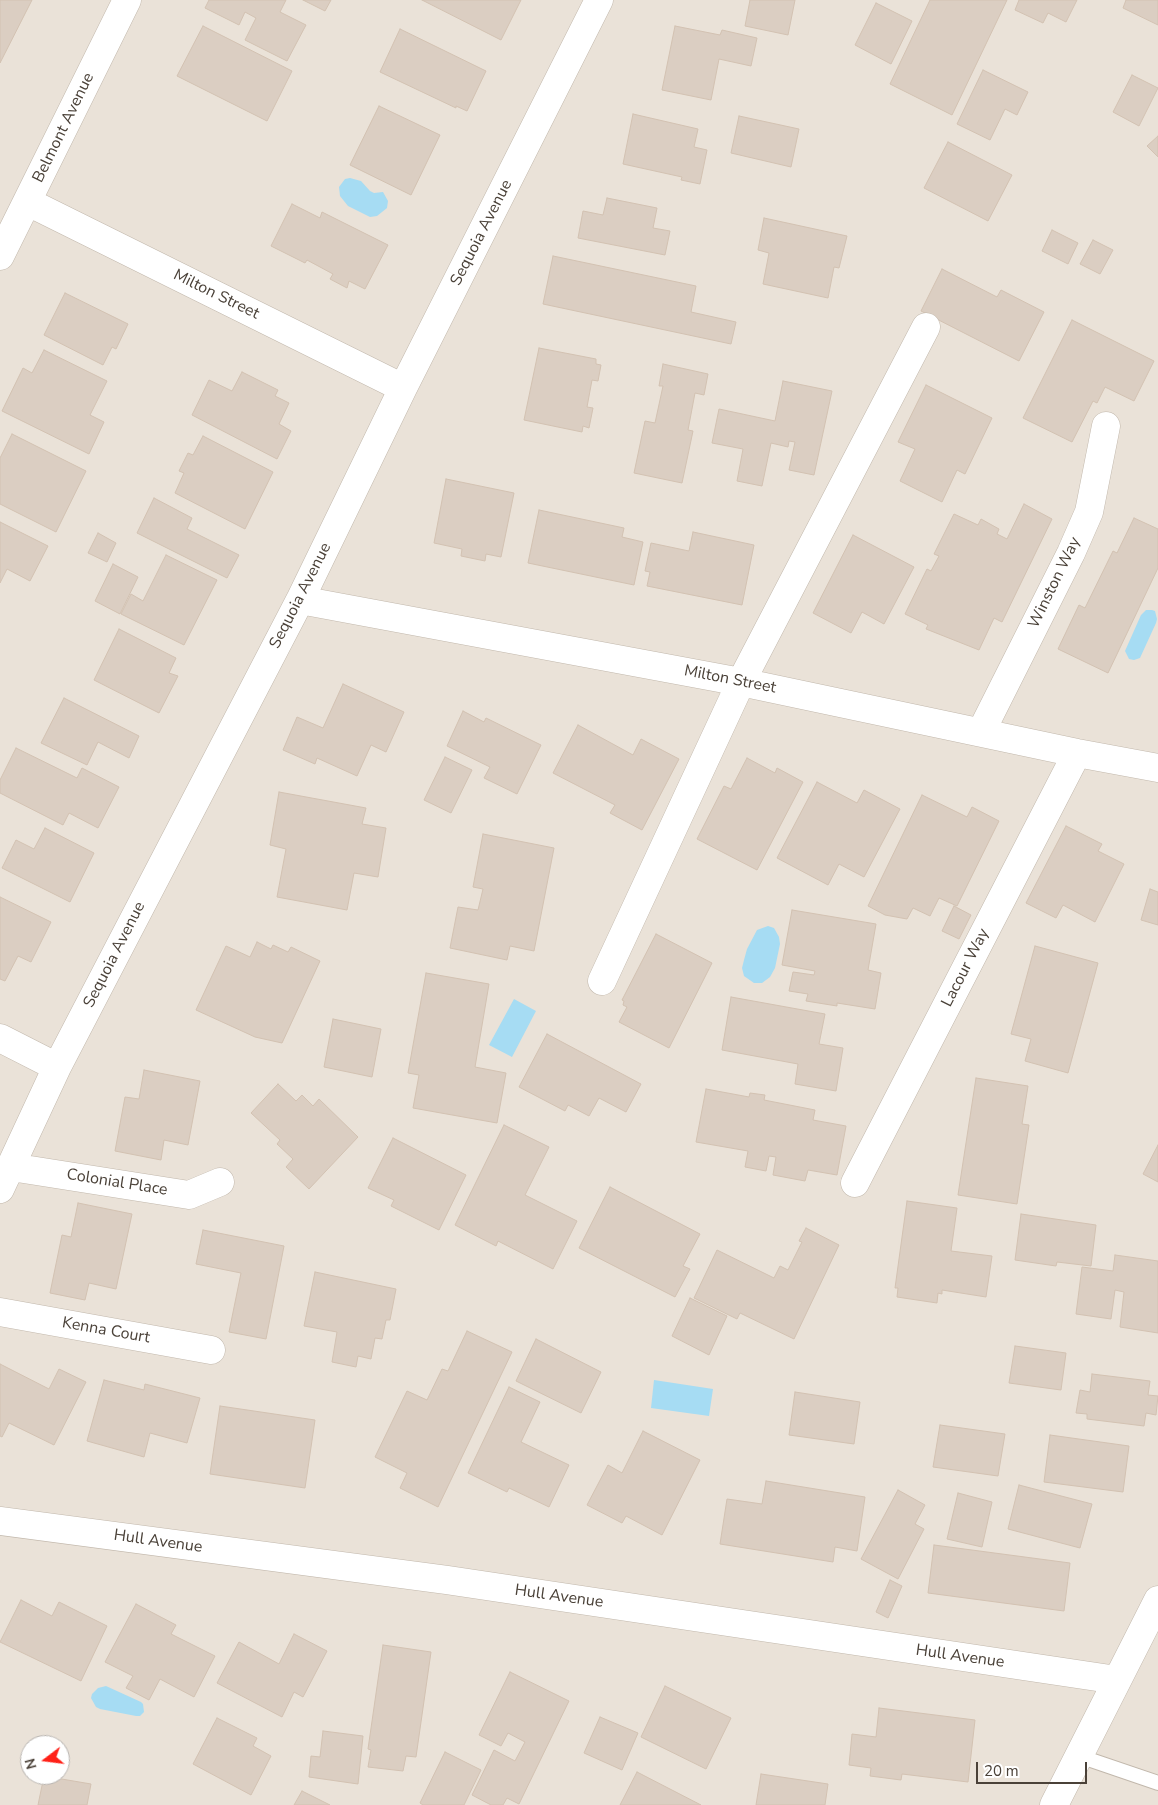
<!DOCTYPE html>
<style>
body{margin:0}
#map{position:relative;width:1158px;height:1805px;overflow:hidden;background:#f5f1ea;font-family:"Nunito Sans",sans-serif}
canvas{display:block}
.north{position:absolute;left:20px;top:1735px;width:50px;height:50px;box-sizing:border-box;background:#fff;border:1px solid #b7b3af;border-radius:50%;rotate:255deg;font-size:14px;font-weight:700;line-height:20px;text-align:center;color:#4a4138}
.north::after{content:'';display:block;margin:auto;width:18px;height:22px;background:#ff2118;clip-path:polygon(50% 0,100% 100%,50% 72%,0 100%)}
.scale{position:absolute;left:976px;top:1762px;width:111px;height:22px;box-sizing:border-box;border:2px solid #4a4138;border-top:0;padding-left:6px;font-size:15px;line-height:18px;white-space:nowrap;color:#4a4138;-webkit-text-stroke:4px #fff;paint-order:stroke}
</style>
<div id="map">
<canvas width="1158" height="1805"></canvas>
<div class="north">N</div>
<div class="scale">20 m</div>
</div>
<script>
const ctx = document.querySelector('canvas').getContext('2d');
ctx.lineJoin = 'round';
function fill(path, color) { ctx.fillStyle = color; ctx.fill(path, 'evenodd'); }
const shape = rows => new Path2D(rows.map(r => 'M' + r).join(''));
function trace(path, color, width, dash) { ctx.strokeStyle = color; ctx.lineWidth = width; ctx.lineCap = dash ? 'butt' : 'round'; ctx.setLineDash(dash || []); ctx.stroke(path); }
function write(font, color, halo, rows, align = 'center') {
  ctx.font = font + ' "Nunito Sans",sans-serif'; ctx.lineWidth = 5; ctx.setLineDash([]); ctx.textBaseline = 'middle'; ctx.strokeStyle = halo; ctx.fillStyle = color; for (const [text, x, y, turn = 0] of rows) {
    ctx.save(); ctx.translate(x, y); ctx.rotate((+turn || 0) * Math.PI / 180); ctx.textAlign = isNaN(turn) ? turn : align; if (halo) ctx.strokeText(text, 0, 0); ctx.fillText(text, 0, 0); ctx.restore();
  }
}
const residential = shape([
 [0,0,1158,0,1158,1805,0,1805],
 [30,1745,60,1745,60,1775,30,1775]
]);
const water = shape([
 [350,178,361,181,370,191,374,193,383,192,388,201,387,208,377,216,370,217,348,206,340,196,339,187,345,179],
 [1146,610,1152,610,1155,611,1157,619,1156,623,1140,658,1134,660,1129,659,1125,651,1141,615],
 [768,926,774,928,779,937,780,944,775,968,770,977,762,983,754,983,744,976,742,968,744,960,747,949,757,930],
 [514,999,536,1011,512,1057,489,1045],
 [654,1380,713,1389,709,1416,651,1408],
 [106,1686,141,1702,143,1704,144,1712,140,1716,136,1716,100,1709,96,1707,91,1698,92,1694,98,1688]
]);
const building = shape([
 [0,0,32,0,0,63,0,0],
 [209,0,286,0,280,12,306,25,287,61,245,40,256,18,245,12,239,25,205,8,209,0],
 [303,0,331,0,325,11,303,0],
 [422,0,521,0,501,40,422,0],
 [750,0,795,0,788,35,745,26,750,0],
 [930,0,1007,0,952,115,890,84,930,0],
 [1019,0,1077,0,1066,22,1048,13,1043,23,1015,10,1019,0],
 [1126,0,1158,0,1158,25,1123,8,1126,0],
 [876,3,912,21,891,64,855,45,876,3],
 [203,26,292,71,267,121,177,76,203,26],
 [675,26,720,35,722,30,757,38,751,66,719,59,711,100,662,90,675,26],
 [400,29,486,71,467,111,456,106,456,108,380,72,400,29],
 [983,70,1028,92,1017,115,1005,109,990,140,957,124,983,70],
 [1132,75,1158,88,1139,126,1113,112,1132,75],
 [379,106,440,135,411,195,350,165,379,106],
 [633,114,698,129,694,147,707,150,700,184,681,180,682,177,623,164,633,114],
 [739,116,799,129,791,167,731,153,739,116],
 [1158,136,1158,157,1147,146,1158,136],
 [948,142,1012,175,988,221,924,188,948,142],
 [607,198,657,208,653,228,670,231,665,255,578,238,583,211,603,215,607,198],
 [292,204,320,218,322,212,388,245,365,289,349,281,347,288,330,279,333,274,307,260,305,263,271,246,292,204],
 [764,218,847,236,839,268,834,267,828,298,763,284,769,253,758,250,764,218],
 [1052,230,1078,243,1068,264,1042,251,1052,230],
 [1093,240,1113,250,1100,274,1080,264,1093,240],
 [553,256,696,286,691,312,736,322,731,344,543,304,553,256],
 [942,269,997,297,1001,290,1044,312,1019,361,921,311,942,269],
 [65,293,128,324,116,349,112,347,103,365,44,335,65,293],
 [1072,320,1154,361,1134,401,1105,387,1097,403,1093,401,1072,442,1023,418,1072,320],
 [539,348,596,359,596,364,601,365,598,381,592,380,587,407,593,408,589,428,583,426,582,432,524,420,539,348],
 [44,350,107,381,90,415,104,422,89,454,2,411,23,368,32,373,44,350],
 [663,364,708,374,704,395,695,393,688,430,693,431,682,483,634,473,645,421,655,423,663,386,659,386,663,364],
 [242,372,278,390,275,396,289,403,279,424,291,431,277,459,192,415,209,380,232,391,242,372],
 [783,381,832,391,814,475,789,470,795,442,789,441,788,447,771,443,762,486,737,481,743,449,712,443,719,409,775,421,783,381],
 [926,385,992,418,965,474,957,470,942,502,900,481,915,449,898,442,926,385],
 [12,434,86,471,56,532,0,504,0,458,12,434],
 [203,436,273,472,245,529,175,493,184,473,179,471,188,453,193,455,203,436],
 [446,479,514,493,501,557,486,554,485,561,461,556,462,549,434,543,446,479],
 [154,498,192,518,187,529,239,555,227,578,137,533,154,498],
 [1024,504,1052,519,1002,622,994,618,979,650,926,629,928,625,905,614,927,569,931,571,939,556,934,554,954,514,978,525,981,519,999,529,997,534,1007,539,1024,504],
 [539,510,624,528,622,537,643,542,634,585,528,563,539,510],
 [1134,518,1158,529,1158,568,1108,673,1058,649,1079,605,1085,608,1113,551,1117,553,1134,518],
 [0,522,48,546,30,581,7,569,0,583,0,522],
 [693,532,754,545,742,605,647,586,650,572,645,571,651,543,689,551,693,532],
 [98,533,116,543,107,562,88,553,98,533],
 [853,535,914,567,884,624,862,612,851,633,813,613,853,535],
 [166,555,217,580,184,645,121,614,131,594,143,601,166,555],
 [113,564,138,577,120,614,95,601,113,564],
 [119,629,176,658,169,673,178,676,159,713,94,680,119,629],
 [343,684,404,712,386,752,371,745,357,776,317,758,315,764,283,750,297,717,323,728,343,684],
 [64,698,139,736,129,758,98,742,87,765,41,743,64,698],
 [463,711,484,722,486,718,541,745,517,794,484,778,490,767,447,746,463,711],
 [578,725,633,755,641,739,679,759,642,830,610,813,615,805,553,773,578,725],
 [16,748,77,778,82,768,119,787,98,828,69,813,63,825,0,793,0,780,16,748],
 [445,757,472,770,451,813,424,800,445,757],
 [747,758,775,773,777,768,803,782,757,870,697,839,724,786,731,789,747,758],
 [817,782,857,803,864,790,900,809,864,877,839,864,828,885,777,858,817,782],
 [279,792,366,808,362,824,386,828,378,877,354,873,347,910,277,897,286,849,270,845,279,792],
 [922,795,967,817,972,807,999,821,957,906,939,898,930,916,913,908,907,919,885,915,868,906,922,795],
 [1066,826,1102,844,1098,851,1124,864,1095,922,1063,905,1056,918,1026,903,1066,826],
 [45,828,94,853,70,902,2,868,16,840,34,849,45,828],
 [483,834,554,848,534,951,510,946,507,960,450,948,458,907,478,910,483,889,473,887,483,834],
 [1150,889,1158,892,1158,925,1141,920,1150,889],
 [0,897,51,922,31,962,18,956,5,981,0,979,0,897],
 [954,906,971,915,959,939,942,931,954,906],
 [792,910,876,924,868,970,881,973,875,1009,837,1003,837,1006,806,1001,808,994,789,991,793,972,814,975,815,971,782,965,792,910],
 [656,934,712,963,669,1048,619,1022,627,1007,623,1005,624,1001,622,1000,656,934],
 [257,942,271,949,273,945,288,952,291,947,320,961,282,1043,255,1037,196,1010,226,946,250,957,257,942],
 [1035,946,1098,963,1068,1073,1025,1061,1031,1039,1011,1034,1035,946],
 [426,973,489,984,475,1067,506,1073,497,1123,413,1108,419,1075,408,1073,426,973],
 [731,997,825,1014,819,1044,843,1048,836,1091,795,1084,798,1064,722,1050,731,997],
 [333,1019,381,1029,372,1077,324,1067,333,1019],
 [547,1034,641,1084,626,1112,599,1098,589,1116,568,1105,565,1111,519,1087,547,1034],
 [144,1070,200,1081,188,1145,164,1140,161,1160,115,1151,125,1097,139,1099,144,1070],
 [976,1078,1028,1086,1022,1124,1029,1125,1017,1204,958,1195,976,1078],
 [278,1084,296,1101,302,1095,313,1106,319,1099,358,1137,309,1189,286,1167,293,1159,277,1144,280,1140,251,1113,278,1084],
 [706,1089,749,1097,750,1093,765,1095,764,1100,815,1110,813,1120,846,1126,837,1175,808,1170,805,1181,773,1175,776,1157,769,1156,766,1171,745,1167,748,1151,696,1142,706,1089],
 [504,1125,549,1147,525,1195,577,1221,553,1269,498,1241,496,1246,455,1225,504,1125],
 [393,1138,466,1175,439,1230,391,1206,394,1200,368,1188,393,1138],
 [1158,1145,1158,1182,1143,1174,1158,1145],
 [610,1187,700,1234,683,1266,690,1269,675,1297,579,1248,610,1187],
 [907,1201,957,1208,951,1251,992,1256,986,1297,942,1290,942,1294,938,1293,937,1303,897,1297,898,1288,895,1288,907,1201],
 [78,1203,132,1214,116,1289,89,1283,85,1300,50,1293,62,1235,71,1237,78,1203],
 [1021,1214,1096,1225,1091,1266,1057,1262,1056,1266,1015,1260,1021,1214],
 [806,1228,839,1245,794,1339,740,1313,737,1319,694,1298,717,1250,774,1278,780,1266,788,1270,802,1242,799,1241,806,1228],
 [203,1230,284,1246,266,1339,229,1332,241,1273,196,1264,203,1230],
 [1115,1255,1158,1261,1158,1333,1120,1327,1124,1292,1115,1290,1111,1319,1076,1314,1082,1267,1113,1271,1115,1255],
 [315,1272,396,1289,390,1320,386,1320,382,1339,375,1338,371,1359,358,1356,356,1367,332,1362,337,1332,304,1326,315,1272],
 [690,1298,727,1316,709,1355,672,1336,690,1298],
 [467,1331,512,1352,438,1507,400,1488,407,1473,375,1457,407,1391,427,1400,442,1369,448,1371,467,1331],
 [536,1339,601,1372,581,1413,516,1381,536,1339],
 [1015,1346,1066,1353,1061,1390,1009,1383,1015,1346],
 [0,1364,49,1389,59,1369,86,1382,54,1445,9,1423,2,1437,0,1436,0,1364],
 [1092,1374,1150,1381,1148,1395,1158,1396,1156,1415,1146,1413,1144,1426,1087,1419,1087,1414,1076,1413,1080,1390,1090,1392,1092,1374],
 [104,1380,144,1390,145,1384,200,1398,187,1443,150,1433,144,1457,87,1441,104,1380],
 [509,1387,540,1402,521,1442,569,1465,549,1507,509,1488,507,1492,468,1473,509,1387],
 [795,1392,860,1402,854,1444,789,1435,795,1392],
 [220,1406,315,1420,305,1488,210,1474,220,1406],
 [940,1425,1005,1434,998,1476,933,1467,940,1425],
 [643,1431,700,1460,662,1535,626,1516,622,1523,587,1505,608,1465,622,1473,643,1431],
 [1050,1435,1129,1446,1123,1492,1044,1482,1050,1435],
 [766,1481,865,1497,857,1551,835,1547,833,1562,720,1544,727,1499,762,1504,766,1481],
 [1019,1485,1092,1504,1080,1548,1008,1529,1019,1485],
 [898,1490,925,1505,915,1524,924,1529,898,1579,861,1559,898,1490],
 [958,1493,992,1502,982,1547,947,1539,958,1493],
 [934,1545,1070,1563,1064,1611,928,1593,934,1545],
 [890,1580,902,1586,888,1618,876,1612,890,1580],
 [21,1600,52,1616,59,1602,107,1626,81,1681,0,1642,21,1600],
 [136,1604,176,1625,171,1634,215,1656,194,1697,160,1679,149,1700,126,1688,133,1676,105,1662,136,1604],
 [294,1634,327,1651,303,1697,294,1692,282,1717,217,1683,239,1642,279,1664,294,1634],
 [383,1645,431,1652,416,1757,406,1756,403,1771,368,1767,371,1750,368,1749,383,1645],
 [510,1672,569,1701,519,1804,507,1798,503,1805,491,1805,472,1795,494,1750,515,1761,525,1742,508,1733,501,1746,479,1735,510,1672],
 [665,1686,731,1718,706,1769,641,1737,665,1686],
 [879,1708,975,1720,968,1782,902,1774,901,1780,870,1776,871,1768,849,1765,852,1734,876,1737,879,1708],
 [600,1717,638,1733,622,1770,584,1753,600,1717],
 [217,1718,257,1738,253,1746,271,1756,251,1795,193,1764,217,1718],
 [323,1731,363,1736,358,1784,309,1777,311,1756,320,1757,323,1731],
 [445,1752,481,1770,464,1805,423,1805,420,1803,445,1752],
 [637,1772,701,1805,620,1805,637,1772],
 [761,1774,828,1784,825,1805,756,1805,761,1774],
 [44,1776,91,1784,87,1805,38,1805,44,1776],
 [302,1791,330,1805,294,1805,302,1791]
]);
const service = shape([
 [1079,1756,1158,1783]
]);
const minor = shape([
 [28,202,403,388],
 [0,256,127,0],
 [300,600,741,682,1077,753,1158,768],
 [981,732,1071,553,1089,512,1106,426],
 [602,981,741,682,926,327],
 [0,1038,57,1067],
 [11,1167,189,1195,220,1182],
 [855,1183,1077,753],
 [0,1189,57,1067,300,600,403,388,599,0],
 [0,1312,211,1350],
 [0,1521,447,1580,1117,1680],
 [1054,1805,1158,1600]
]);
const streetNames = [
 ["Belmont Avenue",64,128,-64],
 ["Sequoia Avenue",482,233,-63],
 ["Milton Street",216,295,26],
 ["Winston Way",1055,583,-64],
 ["Sequoia Avenue",301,596,-63],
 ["Milton Street",730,680,11],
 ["Sequoia Avenue",115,955,-63],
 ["Lacour Way",966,968,-63],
 ["Colonial Place",117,1183,9],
 ["Kenna Court",106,1331,10],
 ["Hull Avenue",158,1542,8],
 ["Hull Avenue",559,1597,8],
 ["Hull Avenue",960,1657,8]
];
fill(residential, '#eae2d8');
fill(water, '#a6dcf3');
fill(building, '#dbcec2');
trace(building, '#d3c2b2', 1);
trace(service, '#c2b8ac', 16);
trace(minor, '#c2b8ac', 29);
trace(service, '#fff', 14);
trace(minor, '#fff', 28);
write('16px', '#4a4138', '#fff', streetNames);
</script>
